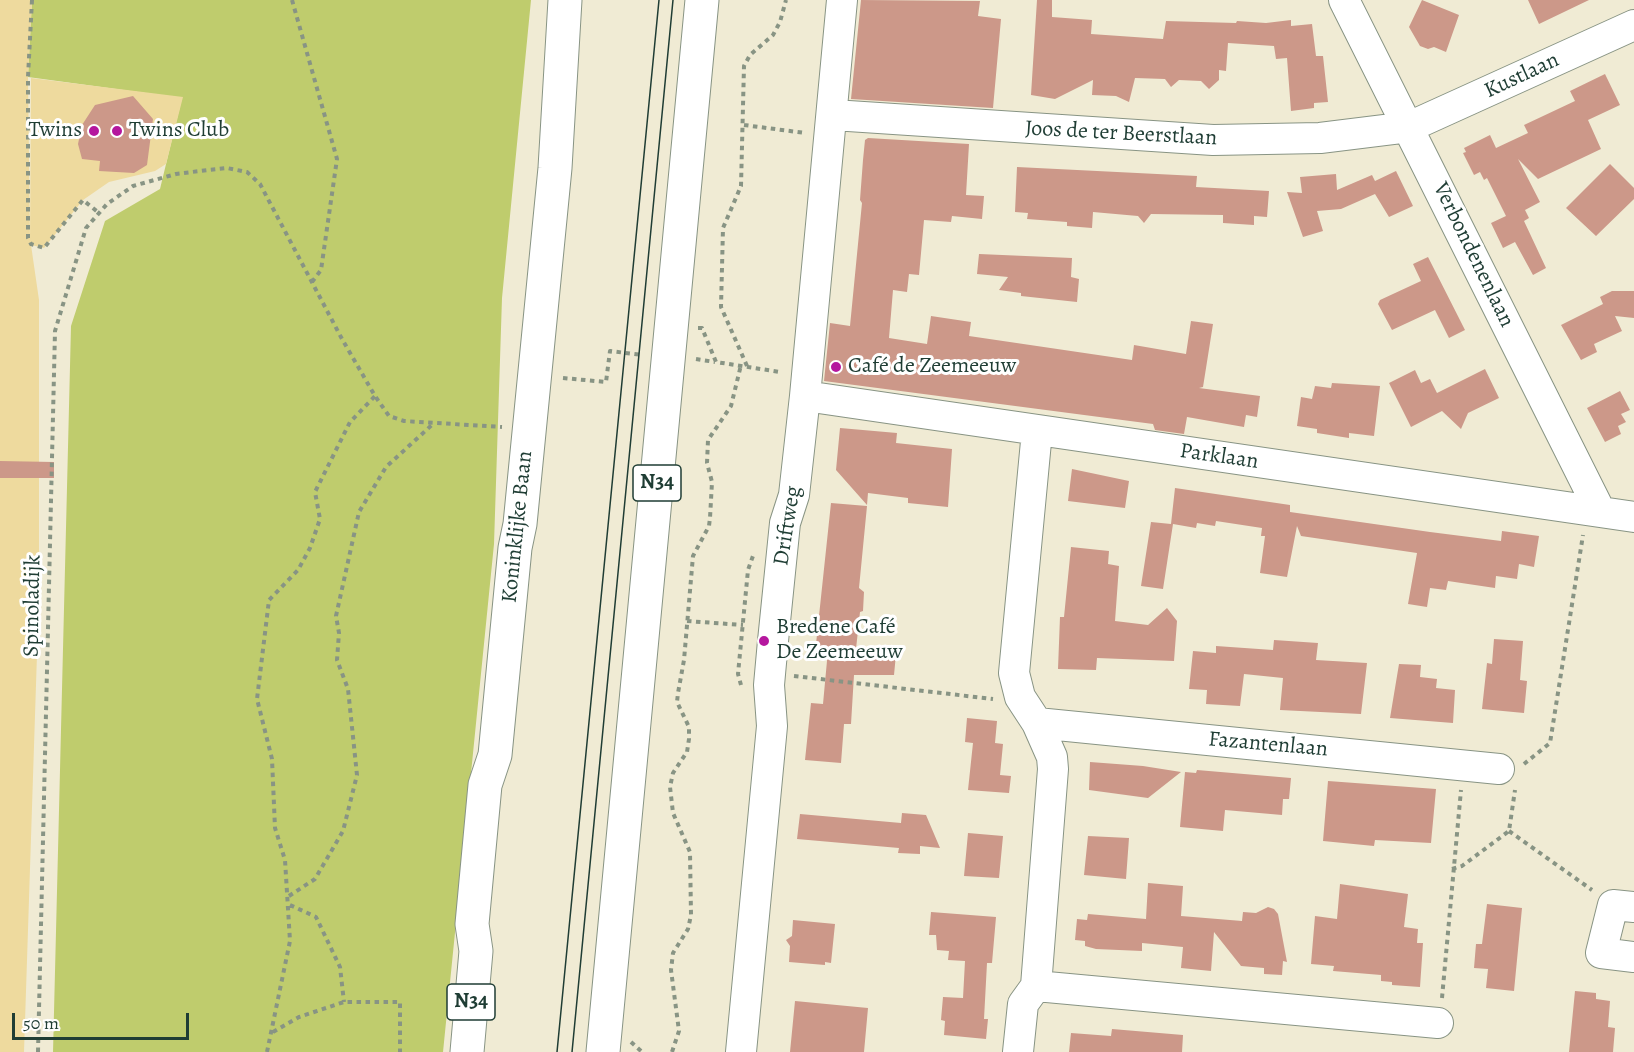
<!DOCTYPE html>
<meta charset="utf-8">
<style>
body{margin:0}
#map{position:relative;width:1634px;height:1052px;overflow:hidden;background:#f0ebd4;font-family:Alegreya,serif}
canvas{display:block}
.scale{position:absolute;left:12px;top:1013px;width:177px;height:27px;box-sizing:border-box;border:3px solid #1f3d34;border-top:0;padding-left:8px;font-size:18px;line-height:21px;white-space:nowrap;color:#1f3d34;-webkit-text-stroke:4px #fff;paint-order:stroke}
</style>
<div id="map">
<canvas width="1634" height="1052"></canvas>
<div class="scale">50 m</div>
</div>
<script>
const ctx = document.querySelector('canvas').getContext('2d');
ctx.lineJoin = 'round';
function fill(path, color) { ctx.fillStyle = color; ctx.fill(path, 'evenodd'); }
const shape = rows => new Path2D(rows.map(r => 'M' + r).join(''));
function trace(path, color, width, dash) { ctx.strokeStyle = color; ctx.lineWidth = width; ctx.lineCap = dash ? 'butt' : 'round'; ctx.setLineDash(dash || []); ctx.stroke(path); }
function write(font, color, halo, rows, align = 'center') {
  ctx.font = font + ' Alegreya,serif'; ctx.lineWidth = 6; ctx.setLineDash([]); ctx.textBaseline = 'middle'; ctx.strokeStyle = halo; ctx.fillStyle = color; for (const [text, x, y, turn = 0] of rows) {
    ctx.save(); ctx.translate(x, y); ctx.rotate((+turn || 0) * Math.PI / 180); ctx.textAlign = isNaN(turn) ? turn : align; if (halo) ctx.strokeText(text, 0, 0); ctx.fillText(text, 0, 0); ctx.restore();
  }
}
const green = shape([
 [32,0,531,0,502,298,494,544,443,1052,53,1052,71,326,105,221,160,189,182,98,28,77]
]);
const sand = shape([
 [0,0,32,0,28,77,30,242,31,78,183,97,166,164,155,171,109,182,83,200,44,248,31,245,39,300,39,593,24,1052,0,1052]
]);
const building = shape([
 [861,0,980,1,978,16,1001,19,993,108,851,99],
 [1037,0,1052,0,1052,17,1092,20,1091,34,1163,39,1166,21,1236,23,1237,21,1266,23,1291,20,1291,26,1312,24,1316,56,1323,56,1328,102,1314,103,1314,108,1291,111,1287,58,1276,59,1274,46,1228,43,1226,71,1219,70,1219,80,1209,89,1201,81,1179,80,1171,87,1165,79,1135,78,1129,102,1116,96,1092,95,1093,80,1055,99,1031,95],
 [1422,0,1459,15,1446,52,1434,47,1428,49,1420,46,1409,27],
 [1528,0,1589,0,1539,24],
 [1605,74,1620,105,1588,120,1601,149,1538,179,1518,159,1540,202,1525,210,1529,218,1524,221,1546,268,1533,275,1515,242,1503,248,1491,223,1506,216,1487,178,1484,180,1480,172,1474,175,1463,153,1466,152,1464,148,1490,135,1496,148,1528,133,1524,125,1575,101,1570,91],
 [133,96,153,119,147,165,134,173,99,171,100,161,82,159,78,144,82,125,95,105],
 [868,138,969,144,966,195,984,196,982,219,952,216,951,222,924,220,919,275,909,274,907,292,893,290,889,338,927,344,931,316,971,322,969,336,1132,360,1134,345,1186,354,1191,321,1213,324,1203,387,1199,388,1260,396,1257,417,1246,415,1244,427,1187,417,1184,434,1155,430,1153,424,824,381,830,323,850,326,862,203,860,200,863,160,865,140],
 [1610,164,1634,188,1634,199,1596,236,1566,208],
 [1017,167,1197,176,1196,187,1269,191,1267,217,1254,216,1254,225,1223,223,1223,215,1151,214,1144,223,1138,216,1093,212,1092,228,1067,226,1067,222,1027,219,1028,213,1015,212],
 [1396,171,1413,206,1389,217,1375,194,1341,209,1317,211,1323,231,1303,237,1287,192,1302,193,1300,177,1336,174,1337,190,1372,175,1375,181],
 [979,254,1072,258,1071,277,1079,279,1077,302,1021,296,1021,293,999,290,1008,277,977,274],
 [1428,257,1465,330,1449,338,1435,310,1392,330,1378,304,1380,300,1421,281,1413,264],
 [1612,291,1634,291,1634,318,1615,316,1622,331,1594,344,1597,352,1581,360,1561,325,1603,304,1600,297],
 [1485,369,1499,398,1468,413,1461,429,1442,411,1411,427,1389,383,1415,370,1421,383,1430,379,1437,393],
 [1332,383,1380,386,1374,436,1349,433,1349,438,1317,433,1317,429,1297,426,1301,397,1312,399,1315,386,1331,388],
 [1620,391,1630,410,1621,414,1626,422,1618,426,1621,434,1605,442,1587,408],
 [840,428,897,433,896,443,952,449,948,507,908,503,908,498,868,493,867,505,836,470],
 [0,461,54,462,54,478,0,478],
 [1072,469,1129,481,1125,508,1068,501],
 [1175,488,1290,505,1290,512,1430,532,1501,541,1502,531,1539,536,1534,567,1519,564,1517,579,1496,576,1495,588,1448,581,1446,590,1430,588,1427,607,1408,604,1417,553,1301,536,1297,526,1287,577,1260,573,1265,536,1261,536,1262,528,1216,521,1215,526,1197,523,1196,528,1173,524,1163,589,1141,586,1151,522,1171,524],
 [831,503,867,506,859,588,864,592,863,611,860,612,856,649,896,654,894,675,854,675,851,724,844,724,841,763,805,760,811,703,823,704,828,650,818,649,818,645,816,644],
 [1071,547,1109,551,1108,564,1119,566,1115,621,1148,625,1167,608,1177,621,1174,661,1097,658,1096,670,1058,669,1060,617,1064,617],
 [1494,639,1523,641,1520,680,1527,681,1524,713,1482,709,1487,663,1492,664],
 [1274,640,1318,643,1316,660,1367,663,1361,714,1280,710,1283,678,1244,674,1240,706,1206,704,1207,690,1189,689,1193,651,1216,653,1216,646,1273,650],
 [1399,664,1421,665,1420,677,1437,679,1436,688,1455,690,1453,723,1390,718],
 [967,718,997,721,995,743,1003,744,1000,775,1011,776,1009,793,968,790,973,743,965,742],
 [1090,762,1143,766,1181,772,1148,798,1089,790],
 [1197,770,1291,778,1289,799,1283,799,1282,815,1225,810,1223,831,1180,827,1185,772,1196,773],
 [1328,781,1436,789,1431,843,1375,840,1374,846,1323,841],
 [902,813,926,815,940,848,920,846,920,854,898,853,899,848,797,839,800,814,901,823],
 [968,833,1003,836,999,878,964,876],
 [1088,836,1129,838,1126,879,1084,875],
 [1148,883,1183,886,1181,916,1242,921,1243,912,1256,913,1268,907,1274,909,1278,914,1287,962,1283,961,1282,975,1264,974,1264,968,1241,966,1214,932,1211,971,1181,968,1183,947,1142,943,1142,951,1096,949,1085,946,1085,941,1075,940,1077,919,1087,920,1088,914,1146,919],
 [1340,884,1408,894,1404,927,1418,929,1417,943,1423,943,1420,987,1392,985,1392,982,1381,981,1381,975,1333,971,1334,966,1311,964,1315,916,1337,919],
 [1487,904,1522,908,1514,991,1486,988,1488,969,1474,968,1476,944,1482,944],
 [931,912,996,917,992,963,987,963,984,1019,988,1019,986,1039,944,1035,945,1021,941,1020,943,997,963,998,965,961,948,960,949,951,937,950,936,935,929,935],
 [793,920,835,924,831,963,825,962,825,965,789,962,790,946,786,940,792,936],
 [1575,991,1596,993,1596,999,1610,1001,1608,1027,1615,1028,1613,1052,1569,1052],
 [795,1001,868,1008,864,1052,790,1052],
 [1112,1029,1183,1035,1182,1052,1069,1052,1071,1033,1111,1036]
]);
const path = shape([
 [32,0,28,77,28,238,31,244,44,248,83,200,99,213],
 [292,0,337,159,321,270,312,282],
 [744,125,805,133],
 [698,328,702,328,716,362,780,372],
 [696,359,715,362],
 [747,366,721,307,723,228,741,186,744,66,750,55,773,35,780,22,786,0],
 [563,378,606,382,610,351,642,355],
 [687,621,743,625],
 [794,676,993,699],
 [741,685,738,674,748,570,754,553],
 [1524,764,1550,743,1583,535],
 [1509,831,1592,890],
 [1452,869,1462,866,1509,831,1515,790],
 [289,896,315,879,343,831,357,775,348,689,337,660,339,633,336,616,359,512,386,467,434,423],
 [290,905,316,917,340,967,344,1002],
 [1442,998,1461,790],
 [273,1032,299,1017,344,1002,400,1002,400,1052],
 [631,1042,642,1052],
 [38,1052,55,331,86,228,107,204,133,186,176,174,208,170,227,168,247,172,260,184,342,339,375,396,389,416,404,421,502,427],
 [267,1052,290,941,285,860,275,828,272,759,257,699,269,600,298,570,310,548,320,519,315,492,350,422,375,396],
 [672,1052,679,1031,671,970,673,953,688,929,691,915,690,852,673,813,670,787,673,773,687,752,689,739,689,727,677,702,678,693,684,660,693,556,709,526,710,518,712,482,707,463,708,440,731,406,741,365]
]);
const minor = shape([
 [1344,0,1600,511],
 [833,115,1213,140,1320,138,1409,127,1634,25],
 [805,396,1634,517],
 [1037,431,1014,673,1020,697,1037,723,1499,769],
 [1037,723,1052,757,1053,769,1036,986,1438,1023],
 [1634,907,1613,905,1601,953,1634,957],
 [741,1052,772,726,769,685,773,641,785,523,794,495,805,396,842,0],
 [1018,1052,1023,1004,1036,986]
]);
const major = shape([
 [467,1052,476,951,472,924,485,785,495,755,515,548,520,524,555,168,565,0],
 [603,1052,702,0]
]);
const tram = shape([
 [557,1052,659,0],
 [572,1052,673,0]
]);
const markers = [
 [94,131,6,"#b5179e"],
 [117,131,6,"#b5179e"],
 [836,367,6,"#b5179e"],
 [764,641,6,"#b5179e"]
];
const shields = [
 [657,483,48],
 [471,1002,48]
];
const shieldNames = [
 ["N34",657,483],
 ["N34",471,1002]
];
const streetNames = [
 ["Kustlaan",1522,76,-25],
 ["Joos de ter Beerstlaan",1121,134,3],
 ["Verbondenenlaan",1473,255,64],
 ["Parklaan",1219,457,8],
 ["Driftweg",788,526,-81],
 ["Koninklijke Baan",518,527,-84],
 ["Spinoladijk",33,606,-89],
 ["Fazantenlaan",1268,745,5]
];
const poiNames = [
 ["Twins",82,131,"right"],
 ["Twins Club",129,131],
 ["Café de Zeemeeuw",848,367],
 ["Bredene Café",776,628],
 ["De Zeemeeuw",776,653]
];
fill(green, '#bfcc6d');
fill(sand, '#eeda9e');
fill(building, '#cc9889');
trace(minor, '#889484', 32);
trace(major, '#889484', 35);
trace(path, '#889484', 4, [4.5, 4.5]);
trace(minor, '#fff', 30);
trace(major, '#fff', 33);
trace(tram, '#1f3d34', 1.5);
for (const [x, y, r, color] of markers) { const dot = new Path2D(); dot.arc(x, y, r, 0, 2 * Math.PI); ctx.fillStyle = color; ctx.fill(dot); trace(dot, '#fff', 2); }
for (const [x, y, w] of shields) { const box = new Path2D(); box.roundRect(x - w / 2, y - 18, w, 36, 4.5); ctx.fillStyle = '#fff'; ctx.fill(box); trace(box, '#1f3d34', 1.5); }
write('bold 21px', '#1f3d34', null, shieldNames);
write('22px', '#1f3d34', '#fff', streetNames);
write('22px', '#1f3d34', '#fff', poiNames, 'left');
</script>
